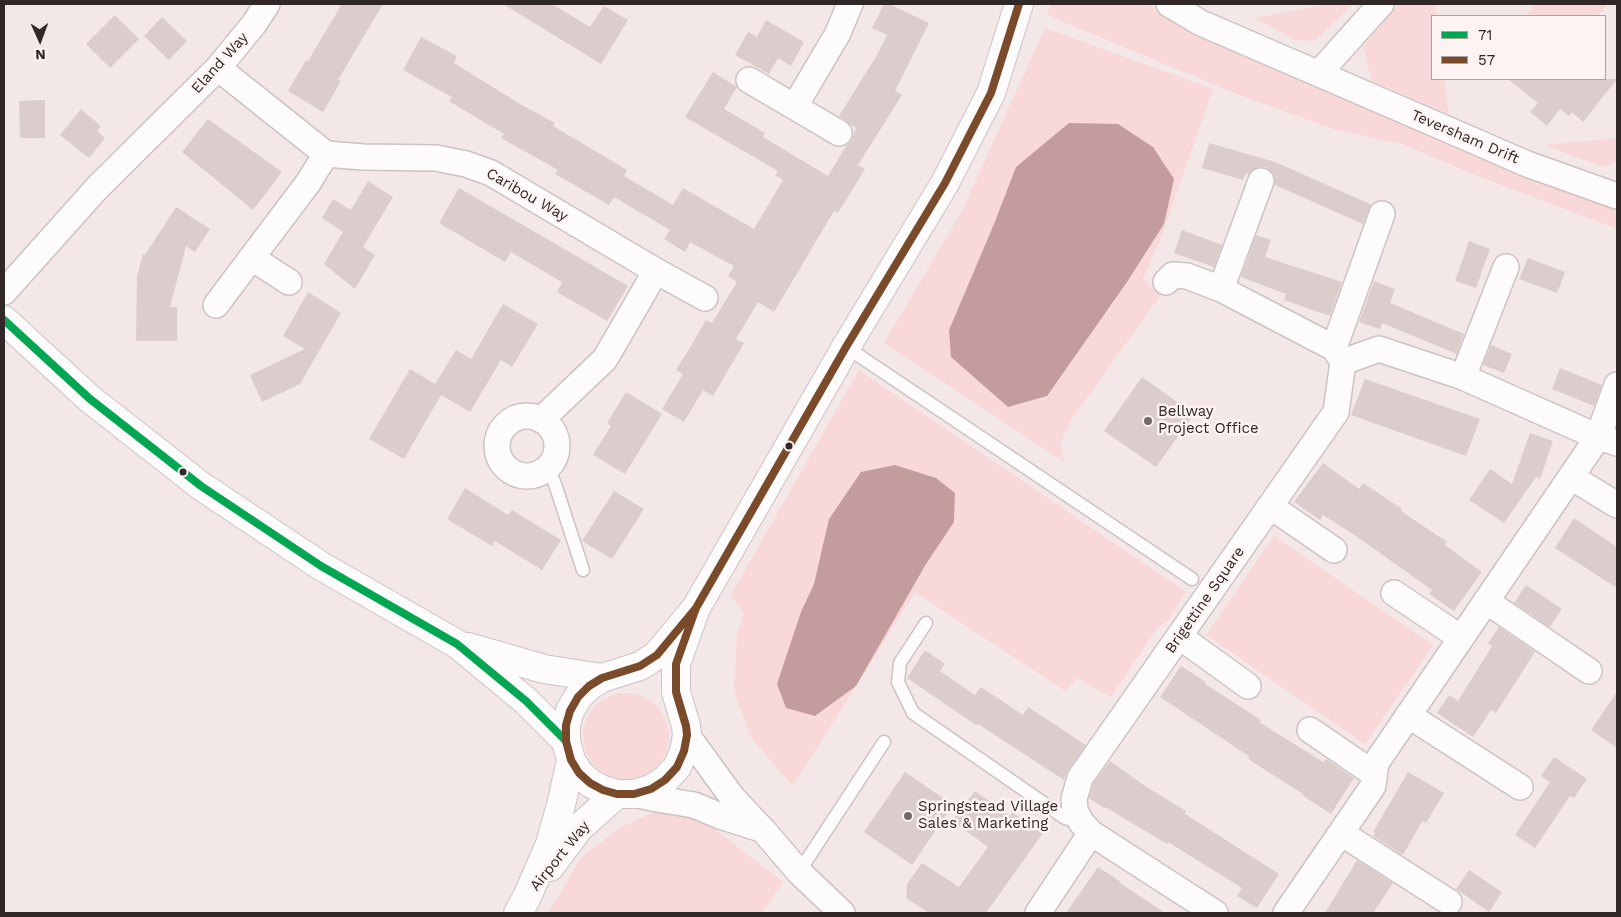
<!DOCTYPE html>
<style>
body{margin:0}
#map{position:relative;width:1621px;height:917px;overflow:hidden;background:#f3e7e7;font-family:"Work Sans",sans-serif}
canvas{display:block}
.frame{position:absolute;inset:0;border:5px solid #302727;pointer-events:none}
.legend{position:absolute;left:1431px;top:15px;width:175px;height:65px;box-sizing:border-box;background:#fdf3f3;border:1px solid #aba1a1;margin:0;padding:6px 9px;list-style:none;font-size:15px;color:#302727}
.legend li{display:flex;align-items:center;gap:10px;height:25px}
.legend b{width:25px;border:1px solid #aba1a1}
.north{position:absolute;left:15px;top:15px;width:50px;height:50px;-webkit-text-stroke:4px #fdf3f3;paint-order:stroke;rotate:178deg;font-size:14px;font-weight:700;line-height:20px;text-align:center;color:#302727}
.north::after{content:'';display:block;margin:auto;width:18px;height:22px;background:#302727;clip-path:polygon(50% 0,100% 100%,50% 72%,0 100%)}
</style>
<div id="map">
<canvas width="1621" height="917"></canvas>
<div class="frame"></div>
<ul class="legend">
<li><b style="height:6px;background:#00a651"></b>71</li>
<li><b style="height:6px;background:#7a4b2a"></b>57</li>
</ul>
<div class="north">N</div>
</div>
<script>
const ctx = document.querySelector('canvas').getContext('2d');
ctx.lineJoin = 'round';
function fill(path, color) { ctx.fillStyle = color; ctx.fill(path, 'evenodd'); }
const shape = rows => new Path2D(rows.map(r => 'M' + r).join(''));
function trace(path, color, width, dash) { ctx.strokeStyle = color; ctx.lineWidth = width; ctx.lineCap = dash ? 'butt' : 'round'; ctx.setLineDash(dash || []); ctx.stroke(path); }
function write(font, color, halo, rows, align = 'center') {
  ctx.font = font + ' "Work Sans",sans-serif'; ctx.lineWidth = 5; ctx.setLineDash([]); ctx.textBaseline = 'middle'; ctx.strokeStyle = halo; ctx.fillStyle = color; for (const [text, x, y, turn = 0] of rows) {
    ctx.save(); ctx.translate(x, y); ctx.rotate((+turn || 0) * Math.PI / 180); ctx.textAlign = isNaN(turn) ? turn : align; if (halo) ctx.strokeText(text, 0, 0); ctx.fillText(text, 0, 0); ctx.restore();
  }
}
const green = shape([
 [1051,4,1147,4,1196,32,1617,207,1617,229,1478,176,1402,144,1336,130,1242,96,1047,15],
 [1330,4,1353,4,1315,41,1295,40,1255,18],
 [1398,4,1435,4,1437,16,1432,16,1432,79,1444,79,1449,114,1372,81,1363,47],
 [1535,4,1608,4,1597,16,1525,16],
 [1045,28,1213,89,1161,238,1143,279,1160,296,1071,420,1060,444,1064,462,884,343,962,211],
 [1617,138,1617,161,1603,167,1544,145],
 [859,370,1186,592,1167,622,1158,627,1111,697,1077,678,1065,691,915,592,793,786,751,738,734,691,737,633,744,614,731,595],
 [1274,536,1433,645,1365,744,1206,635],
 '583 736a43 43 0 1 1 86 0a43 43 0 1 1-86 0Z',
 [661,809,703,820,783,882,762,913,548,913,581,858,621,827]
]);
const water = shape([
 [1069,123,1118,124,1153,147,1174,179,1164,224,1127,282,1047,396,1008,407,951,357,949,330,994,224,1016,167],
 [895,465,936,478,955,493,954,522,926,564,856,686,815,716,786,708,777,684,801,612,814,584,829,519,861,472]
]);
const building = shape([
 [342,4,383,4,338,80,341,81,323,112,288,91,306,60,308,61],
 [503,4,552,4,590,27,604,6,628,20,601,64],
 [884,4,889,4,929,23,895,91,902,95,858,165,865,169,838,213,834,211,774,312,758,302,736,339,744,343,713,396,703,390,684,422,662,409,683,374,676,370,691,346,706,320,712,323,737,282,728,276,734,266,690,242,685,252,664,239,670,230,614,197,609,205,555,174,558,170,501,138,504,134,449,101,452,97,403,70,421,37,457,56,454,63,520,104,555,123,553,126,627,170,624,176,673,205,683,188,754,229,783,180,775,175,778,171,685,117,713,72,737,87,724,109,765,133,763,137,828,176,846,146,851,141,856,128,839,116,877,55,887,35,872,28],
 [115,15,139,39,110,68,86,44],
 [162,17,187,41,169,60,144,36],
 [766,20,804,42,791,66,778,58,769,74,735,55,748,32,757,37],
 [1508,79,1617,79,1583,122,1572,112,1569,116,1560,109,1547,126,1530,112,1538,103],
 [45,100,45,138,20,138,19,101],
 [81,109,101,126,97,131,105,138,89,158,60,135],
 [208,119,282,172,253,210,182,152],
 [1209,143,1275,162,1372,205,1363,224,1275,185,1275,178,1272,172,1266,167,1258,167,1252,170,1249,174,1246,173,1243,180,1202,168],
 [368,181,393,197,363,247,375,255,355,289,324,264,343,232,322,218,333,199,351,210],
 [459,188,628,286,607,321,557,292,562,282,511,252,505,262,439,223],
 [176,207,210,229,195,252,186,246,170,307,177,307,177,341,136,341,137,276,143,254,145,255],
 [1182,230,1222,245,1214,267,1174,253],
 [1256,235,1271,240,1265,257,1342,282,1330,316,1284,300,1286,294,1241,277],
 [1469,241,1490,249,1476,288,1455,281],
 [1528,258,1565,272,1557,293,1519,279],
 [1374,281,1395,289,1390,303,1464,334,1457,354,1382,323,1380,329,1359,322],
 [308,292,341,313,300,384,262,402,250,375,305,349,283,336],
 [503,304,538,324,512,367,501,360,470,412,441,395,404,459,369,439,410,369,435,384,456,350,471,359],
 [1491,345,1512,354,1504,373,1483,365],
 [1560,368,1602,385,1594,406,1552,389],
 [1142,377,1194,414,1156,467,1104,431],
 [1365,379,1480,419,1466,456,1351,415],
 [626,392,662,414,625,474,593,455,611,426,607,423],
 [1530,433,1553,441,1540,479,1536,477,1504,523,1469,500,1490,469,1512,484],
 [1323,463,1359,489,1363,483,1402,509,1401,511,1447,542,1445,545,1482,572,1454,611,1429,594,1432,590,1356,536,1323,515,1320,520,1294,502],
 [465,488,508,515,512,510,561,540,542,570,495,541,492,546,447,519],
 [614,491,644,509,612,559,582,541],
 [1574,518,1617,547,1617,588,1555,548],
 [1526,585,1562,609,1550,627,1514,603],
 [1499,627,1535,652,1496,713,1491,710,1473,737,1437,713,1449,695,1458,701,1492,646,1488,643],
 [925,650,945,664,940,671,975,695,981,687,1023,715,1028,707,1086,745,1068,770,1064,780,978,724,976,725,907,678],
 [1181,666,1206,682,1205,684,1261,720,1259,722,1323,762,1326,759,1354,778,1331,814,1302,795,1303,794,1248,759,1250,757,1160,697],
 [1617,692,1617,748,1591,730],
 [1554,757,1587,779,1574,798,1570,796,1535,848,1515,835,1550,782,1541,776],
 [1110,761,1145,786,1186,811,1185,814,1279,874,1257,908,1237,896,1242,888,1168,842,1167,844,1105,807,1104,808,1089,798,1093,784],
 [905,772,953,805,912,865,864,832],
 [1408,772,1444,793,1426,823,1422,821,1403,855,1373,836,1375,833,1373,832],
 [975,791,1010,816,1012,812,1043,833,986,913,929,913,906,898,907,884,922,863,959,887,988,847,952,821],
 [1357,860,1393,883,1373,913,1325,913],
 [1098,867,1121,882,1120,883,1165,913,1066,913],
 [1469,870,1502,892,1489,912,1456,889]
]);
const service = shape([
 [846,347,1192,579],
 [547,467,555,484,583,570],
 [926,623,900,663,898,682,913,713,1065,818,1080,822],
 [799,872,884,742]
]);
const minor = shape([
 [1169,4,1201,23,1449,130,1527,164,1617,196],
 [218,68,326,154,363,157,436,158,466,164,491,173,656,271,605,359,541,420],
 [1319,73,1381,4],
 [749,80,839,133],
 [795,106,838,33,850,4],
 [252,258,289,282],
 [656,271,705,298],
 [1166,282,1173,275,1187,276,1221,289,1334,348,1343,362,1336,412,1080,778,1074,799,1075,810,1081,822,1091,833,1215,913],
 [1221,289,1261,181],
 [4,292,97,188,218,68,254,24,267,4],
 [216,305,308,183,326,154],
 [1334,348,1382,214],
 [1343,362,1379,349,1463,377,1598,437,1617,443],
 [1463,377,1506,267],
 '497 446a30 30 0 1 1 60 0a30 30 0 1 1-60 0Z',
 [1571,477,1617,505],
 [1270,506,1334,550],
 [1394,593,1461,638],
 [1486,601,1589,671],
 [1180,637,1248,686],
 [1408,715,1520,787],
 [1310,730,1374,774],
 [687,735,732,797,763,830,799,872,842,913],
 [634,794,657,799,694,805,720,816,761,829],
 [1341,833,1449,902],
 [1038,913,1091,833],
 [1286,913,1373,786,1376,763,1598,437,1617,385]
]);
const tertiary = shape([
 [4,320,90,399,201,486,321,566,457,644,526,701,566,741],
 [696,608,676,664,676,692,686,726,687,735,684,751,677,767,665,780,651,789,634,794,617,794,603,790,590,783,579,773,571,760,566,741,566,725,570,711,578,697,589,686,602,678,640,666,657,655,696,608,846,347,945,183,991,93,1019,4],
 [468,647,544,669,602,678],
 [550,867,579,828,617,794],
 [518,913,526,899,550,844,561,805,571,760]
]);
const bus1 = shape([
 [4,320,90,399,201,486,321,566,457,644,526,701,566,741]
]);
const bus2 = shape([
 [696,608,676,664,676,692,686,726,687,735,684,751,677,767,665,780,651,789,634,794,617,794,603,790,590,783,579,773,571,760,566,741,566,725,570,711,578,697,589,686,602,678,640,666,657,655,696,608,846,347,945,183,991,93,1019,4]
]);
const markers = [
 [1148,421,5,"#746a6a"],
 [789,446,4.5,"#302727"],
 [183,472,4.5,"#302727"],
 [908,816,5,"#746a6a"]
];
const streetNames = [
 ["Eland Way",220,63,-48],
 ["Teversham Drift",1465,137,23],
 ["Caribou Way",527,195,30],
 ["Brigettine Square",1205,600,-55],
 ["Airport Way",560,856,-51]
];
const poiNames = [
 ["Bellway",1158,412],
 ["Project Office",1158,429],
 ["Springstead Village",918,807],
 ["Sales & Marketing",918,824]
];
fill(green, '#f8d8d8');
fill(water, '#c39d9d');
fill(building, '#dccdcd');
trace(service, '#cdc3c3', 15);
trace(minor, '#cdc3c3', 28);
trace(tertiary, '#cdc3c3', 30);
trace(service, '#fdfbfb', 12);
trace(minor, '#fdfbfb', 25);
trace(tertiary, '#fdfbfb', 28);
trace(bus1, '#00a651', 8);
trace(bus2, '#7a4b2a', 8);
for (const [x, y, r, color] of markers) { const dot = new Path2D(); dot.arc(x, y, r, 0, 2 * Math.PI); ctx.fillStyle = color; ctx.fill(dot); trace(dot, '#fdf3f3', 2); }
write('15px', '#302727', '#fdf3f3', streetNames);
write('15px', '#302727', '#fdf3f3', poiNames, 'left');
</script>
